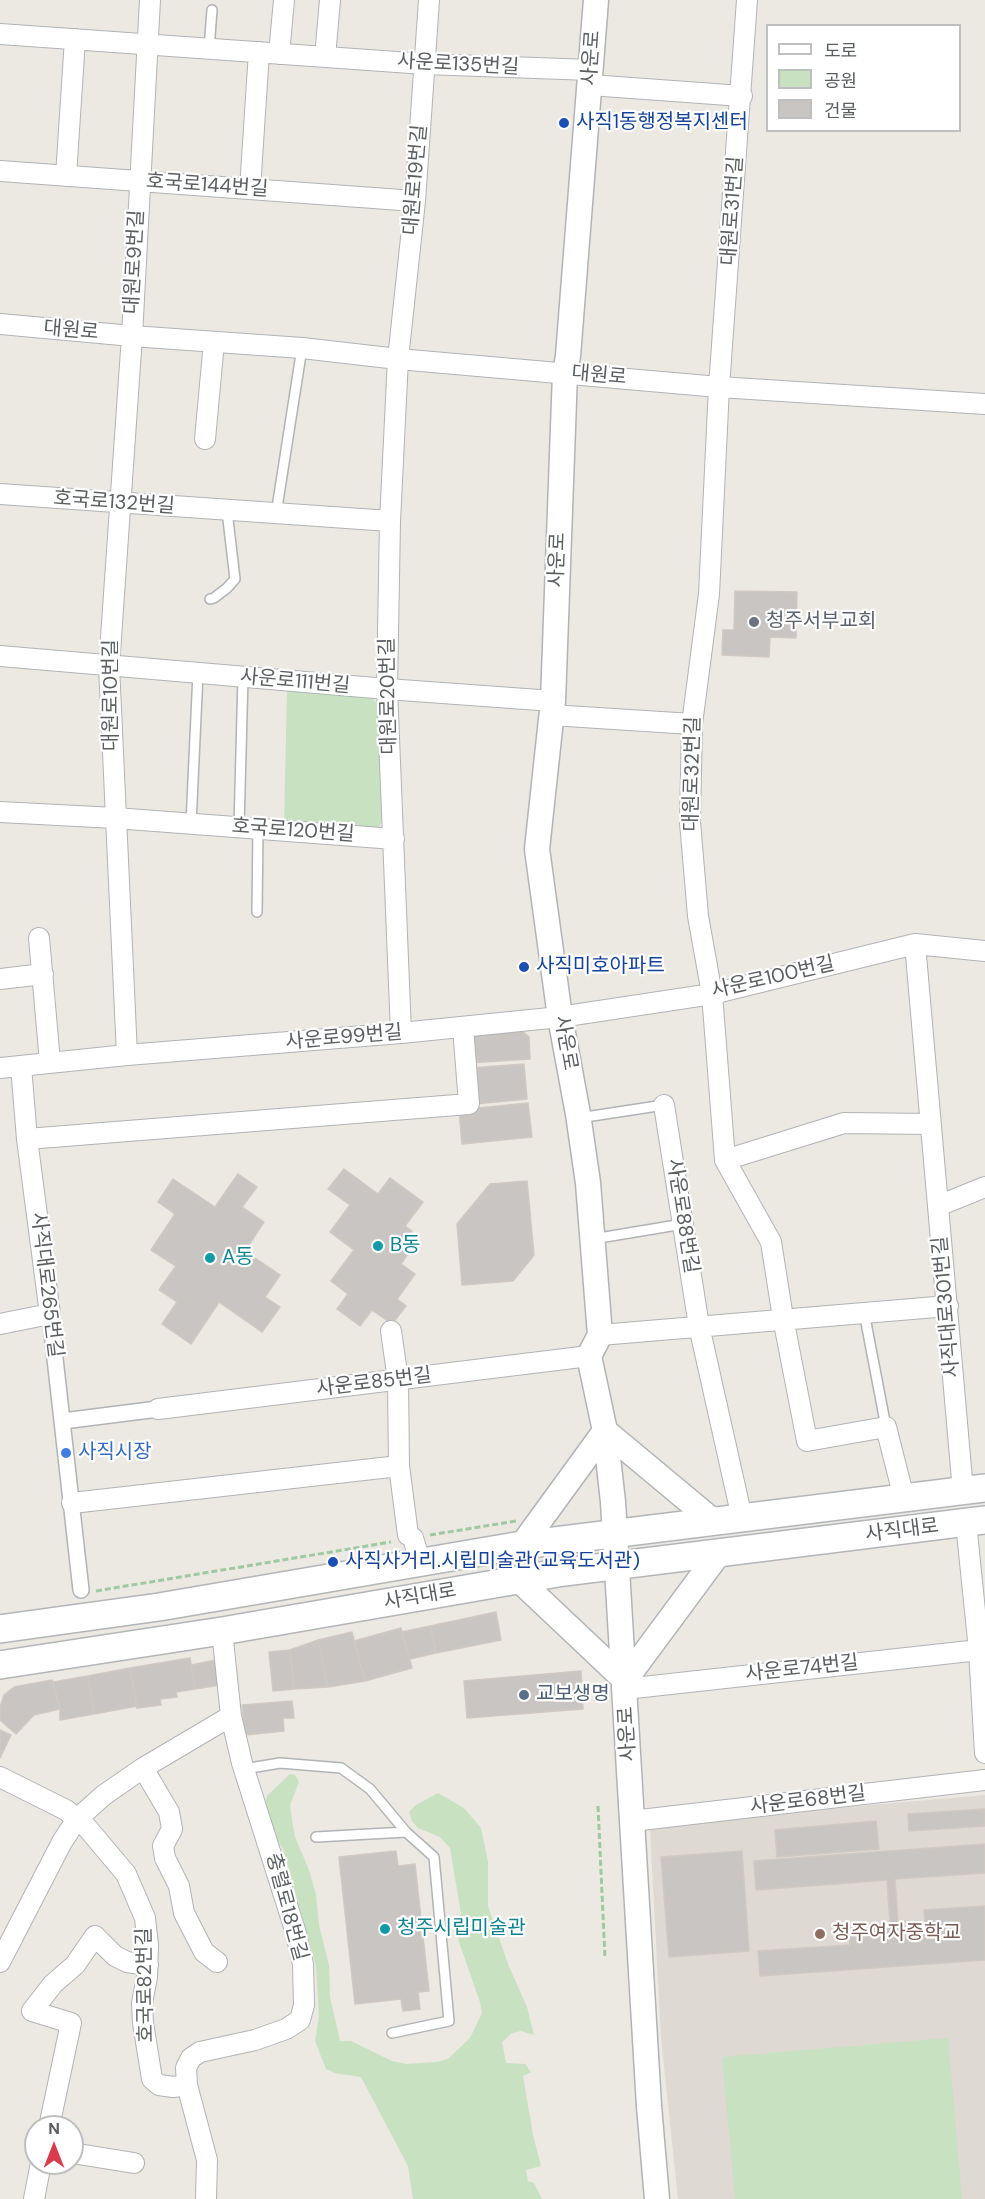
<!DOCTYPE html>
<meta charset="utf-8">
<style>
body{margin:0}
#map{position:relative;width:985px;height:2199px;overflow:hidden;background:#ece8e2;font-family:"DM Sans","Noto Sans KR",sans-serif}
canvas{display:block}
.legend{position:absolute;left:766px;top:24px;width:195px;height:108px;box-sizing:border-box;background:#fff;border:2px solid #bdbfc0;margin:0;padding:8px 10px;list-style:none;font-size:18px;color:#5b5f62}
.legend li{display:flex;align-items:center;gap:12px;height:30px}
.legend b{width:30px;border:2px solid #bdbfc0}
.north{position:absolute;left:24px;top:2115px;width:60px;height:60px;box-sizing:border-box;background:#fff;border:2px solid #bdbfc0;border-radius:50%;rotate:0deg;font-size:16px;font-weight:700;line-height:24px;text-align:center;color:#5b5f62}
.north::after{content:'';display:block;margin:auto;width:21px;height:27px;background:#d83d4e;clip-path:polygon(50% 0,100% 100%,50% 72%,0 100%)}
</style>
<div id="map">
<canvas width="985" height="2199"></canvas>
<ul class="legend">
<li><b style="height:8px;background:#fff"></b>도로</li>
<li><b style="height:16px;background:#c7e1c1"></b>공원</li>
<li><b style="height:16px;background:#c9c5c2"></b>건물</li>
</ul>
<div class="north">N</div>
</div>
<script>
const ctx = document.querySelector('canvas').getContext('2d');
ctx.lineJoin = 'round';
function fill(path, color) { ctx.fillStyle = color; ctx.fill(path, 'evenodd'); }
const shape = rows => new Path2D(rows.map(r => 'M' + r).join(''));
function trace(path, color, width, dash) { ctx.strokeStyle = color; ctx.lineWidth = width; ctx.lineCap = dash ? 'butt' : 'round'; ctx.setLineDash(dash || []); ctx.stroke(path); }
function write(font, color, halo, rows, align = 'center') {
  ctx.font = font + ' "DM Sans","Noto Sans KR",sans-serif'; ctx.lineWidth = 4.5; ctx.setLineDash([]); ctx.textBaseline = 'middle'; ctx.strokeStyle = halo; ctx.fillStyle = color; for (const [text, x, y, turn = 0] of rows) {
    ctx.save(); ctx.translate(x, y); ctx.rotate((+turn || 0) * Math.PI / 180); ctx.textAlign = isNaN(turn) ? turn : align; if (halo) ctx.strokeText(text, 0, 0); ctx.fillText(text, 0, 0); ctx.restore();
  }
}
const education = shape([
 [985,1795,985,2199,678,2199,661,2038,650,1829,827,1809]
]);
const green = shape([
 [287,691,371,697,381,708,386,815,376,831,284,826],
 [290,1774,295,1775,299,1782,290,1805,292,1820,295,1837,309,1870,316,1895,319,1925,329,1965,330,1997,340,2041,351,2041,392,2061,407,2064,437,2062,448,2059,470,2038,482,2013,480,2002,459,1942,456,1928,461,1914,450,1848,440,1837,418,1828,412,1821,409,1812,416,1805,438,1793,464,1808,481,1828,488,1862,488,1906,508,1964,527,2007,534,2035,521,2031,512,2033,502,2042,506,2063,525,2064,531,2072,523,2076,533,2135,541,2166,526,2170,528,2181,534,2183,542,2199,413,2199,408,2166,361,2077,335,2073,326,2069,315,2041,319,2017,316,1966,283,1849,269,1827,264,1809,267,1796],
 [948,2038,962,2199,735,2199,722,2057]
]);
const building = shape([
 [735,591,797,592,796,638,770,637,769,657,722,655,723,630,734,630,735,591],
 [521,1030,529,1037,530,1059,469,1063,467,1033,521,1030],
 [524,1064,527,1099,474,1104,471,1068,524,1064],
 [528,1103,532,1137,462,1144,459,1110,528,1103],
 [344,1169,378,1194,390,1178,423,1202,405,1226,412,1231,403,1243,411,1249,401,1264,415,1274,397,1299,406,1306,392,1324,372,1310,360,1326,337,1309,348,1294,331,1281,354,1250,330,1232,350,1205,328,1189,344,1169],
 [238,1174,257,1187,242,1207,264,1222,245,1251,280,1275,265,1297,280,1307,262,1332,219,1302,191,1344,162,1324,177,1302,159,1290,176,1266,151,1250,175,1214,158,1202,173,1179,215,1207,238,1174],
 [527,1181,534,1255,513,1281,462,1285,457,1224,490,1184,527,1181],
 [496,1612,501,1640,436,1653,430,1626,496,1612],
 [430,1626,436,1653,410,1659,402,1632,430,1626],
 [401,1628,412,1668,365,1681,354,1641,401,1628],
 [352,1632,365,1681,328,1687,318,1640,352,1632],
 [318,1640,328,1687,294,1689,290,1650,318,1640],
 [290,1650,294,1689,273,1691,269,1652,290,1650],
 [190,1658,195,1689,176,1692,177,1697,160,1699,161,1705,137,1708,130,1668,190,1658],
 [221,1659,226,1684,195,1689,191,1665,221,1659],
 [130,1668,137,1706,94,1714,88,1676,130,1668],
 [581,1671,583,1709,467,1718,464,1681,581,1671],
 [88,1676,94,1714,60,1720,60,1709,53,1682,88,1676],
 [52,1680,60,1709,34,1715,16,1734,0,1720,0,1707,4,1695,14,1687,52,1680],
 [292,1701,294,1718,283,1718,284,1731,245,1735,242,1705,292,1701],
 [0,1730,11,1735,0,1758,0,1730],
 [985,1809,985,1826,909,1831,908,1814,985,1809],
 [876,1821,879,1849,777,1857,775,1830,876,1821],
 [985,1844,985,1873,895,1879,898,1922,906,1921,907,1936,926,1935,924,1910,985,1906,985,1960,760,1976,758,1951,850,1945,848,1926,890,1923,887,1880,756,1890,754,1861,985,1844],
 [396,1851,398,1866,415,1864,429,1991,418,1992,420,2009,403,2011,401,1999,355,2004,339,1857,396,1851],
 [742,1851,749,1951,669,1957,661,1857,742,1851]
]);
const path = shape([
 [430,1535,516,1521],
 [96,1591,391,1542],
 [598,1806,605,1958]
]);
const service = shape([
 [209,49,212,10],
 [276,514,302,348],
 [210,599,214,598,227,588,235,579,227,511],
 [191,824,198,673],
 [239,827,243,677],
 [257,912,258,829],
 [579,1118,664,1105],
 [593,1239,683,1224],
 [864,1312,886,1427],
 [244,1769,280,1763,341,1768,370,1789,406,1832,316,1837],
 [392,2033,449,2021,434,1857,406,1832]
]);
const pedestrian = shape([
 [50,1314,81,1590],
 [63,1421,158,1409]
]);
const minor = shape([
 [747,0,719,387,709,594,692,724,690,822,698,916,712,994,725,1160,771,1242,783,1318,807,1441,886,1427,904,1498],
 [0,34,425,64,591,70],
 [279,54,284,0],
 [325,57,330,0],
 [590,85,742,96],
 [0,171,415,201],
 [66,176,75,39],
 [250,189,259,52],
 [0,324,132,336,302,348,398,359,719,387,985,404],
 [205,439,214,342],
 [0,494,390,521],
 [0,656,387,689,553,701],
 [551,715,692,724],
 [0,812,115,818,394,839],
 [39,938,50,1062],
 [915,944,963,1491],
 [0,979,43,974],
 [401,1033,387,689,390,521,398,359,415,201,429,0],
 [127,1055,109,666,132,336,150,0],
 [0,1068,127,1055,401,1033,560,1017,712,994,915,944,985,951],
 [664,1105,699,1326,742,1518],
 [27,1139,469,1104,463,1027],
 [725,1160,844,1123,931,1124],
 [938,1206,985,1187],
 [0,1324,50,1314,27,1139,21,1066],
 [391,1331,398,1380,399,1466,408,1535,413,1538,420,1561],
 [600,1335,948,1306],
 [158,1409,589,1356],
 [72,1503,399,1466],
 [966,1523,979,1650,985,1753],
 [625,1689,979,1650],
 [143,1768,169,1812,172,1829,163,1846,165,1858,179,1886,184,1913,204,1952,217,1962],
 [0,1777,66,1810,84,1824,126,1874,145,1918,148,1945,147,1977,142,2003,143,2023,152,2079,159,2085,173,2087,187,2085],
 [632,1821,985,1780],
 [0,1962,62,1842,77,1819,104,1795,143,1768,231,1716,222,1631],
 [49,2127,71,2023,32,2011,53,1984,75,1965,95,1936,115,1956,127,1962,148,1965],
 [72,2153,134,2163],
 [34,2199,41,2163],
 [206,2199,207,2160,187,2085,186,2068,191,2058,200,2052,255,2040,286,2029,300,2020,304,2005,303,1964,295,1930,242,1763,231,1716]
]);
const tertiary = shape([
 [596,0,568,356,565,373,553,701,537,849,560,1017,578,1114,588,1183,600,1335,589,1356,605,1431,613,1502,649,2106,657,2199],
 [605,1431,713,1521],
 [522,1545,605,1431],
 [518,1579,625,1680],
 [625,1680,719,1553]
]);
const secondary = shape([
 [0,1629,159,1607,522,1545,985,1488],
 [0,1665,222,1631,564,1572,985,1520]
]);
const markers = [
 [564,123,6,"#1a4fb4"],
 [754,622,6,"#6b7280"],
 [524,967,6,"#1a4fb4"],
 [378,1246,6,"#0f9aa8"],
 [210,1258,6,"#0f9aa8"],
 [66,1453,6,"#3f7fe0"],
 [333,1562,6,"#1a4fb4"],
 [524,1695,6,"#5c6f8a"],
 [385,1929,6,"#0f9aa8"],
 [820,1934,6,"#8d6e63"]
];
const streetNames = [
 ["사운로",592,58,-86],
 ["사운로135번길",458,65,3],
 ["대원로19번길",416,180,-85],
 ["호국로144번길",207,186,4],
 ["대원로31번길",733,211,-86],
 ["대원로9번길",135,262,-87],
 ["대원로",71,331,5],
 ["대원로",599,376,5],
 ["호국로132번길",114,503,4],
 ["사운로",558,560,-88],
 ["사운로111번길",295,682,5],
 ["대원로10번길",112,695,-90],
 ["대원로20번길",389,696,-91],
 ["대원로32번길",693,774,-89],
 ["호국로120번길",293,831,4],
 ["사운로100번길",773,978,-13],
 ["사운로99번길",344,1038,-5],
 ["사운로",565,1043,80],
 ["사운로88번길",682,1216,81],
 ["사직대로265번길",46,1285,83],
 ["사직대로301번길",947,1307,-95],
 ["사운로85번길",374,1383,-7],
 ["사직대로",902,1531,-7],
 ["사직대로",420,1597,-10],
 ["사운로74번길",802,1669,-6],
 ["사운로",628,1734,-93],
 ["사운로68번길",808,1801,-7],
 ["충렬로18번길",286,1907,75],
 ["호국로82번길",146,1985,-91]
];
const transitNames = [
 ["사직1동행정복지센터",576,123],
 ["사직미호아파트",536,967],
 ["사직사거리.시립미술관(교육도서관)",345,1562]
];
const worshipNames = [
 ["청주서부교회",766,622]
];
const cultureNames = [
 ["B동",390,1246],
 ["A동",222,1258],
 ["청주시립미술관",397,1929]
];
const shopNames = [
 ["사직시장",78,1453]
];
const serviceNames = [
 ["교보생명",536,1695]
];
const educationNames = [
 ["청주여자중학교",832,1934]
];
fill(education, '#dfd9d4');
fill(green, '#c7e1c1');
fill(building, '#c9c5c2');
trace(building, '#d0c9c1', 1.5);
trace(service, '#b0b4b7', 12);
trace(pedestrian, '#b0b4b7', 18);
trace(minor, '#b0b4b7', 22);
trace(tertiary, '#b0b4b7', 27);
trace(secondary, '#b2b6b9', 30);
trace(path, '#9fc9a2', 3, [6, 3]);
trace(service, '#fff', 9);
trace(pedestrian, '#fff', 15);
trace(minor, '#fff', 20);
trace(tertiary, '#fff', 24);
trace(secondary, '#fff', 27);
for (const [x, y, r, color] of markers) { const dot = new Path2D(); dot.arc(x, y, r, 0, 2 * Math.PI); ctx.fillStyle = color; ctx.fill(dot); trace(dot, '#fff', 2); }
write('20px', '#5b5f62', '#fff', streetNames);
write('20px', '#164399', '#fff', transitNames, 'left');
write('20px', '#5b616d', '#fff', worshipNames, 'left');
write('20px', '#0d838f', '#fff', cultureNames, 'left');
write('20px', '#366cbe', '#fff', shopNames, 'left');
write('20px', '#4e5e75', '#fff', serviceNames, 'left');
write('20px', '#785e54', '#fff', educationNames, 'left');
</script>
